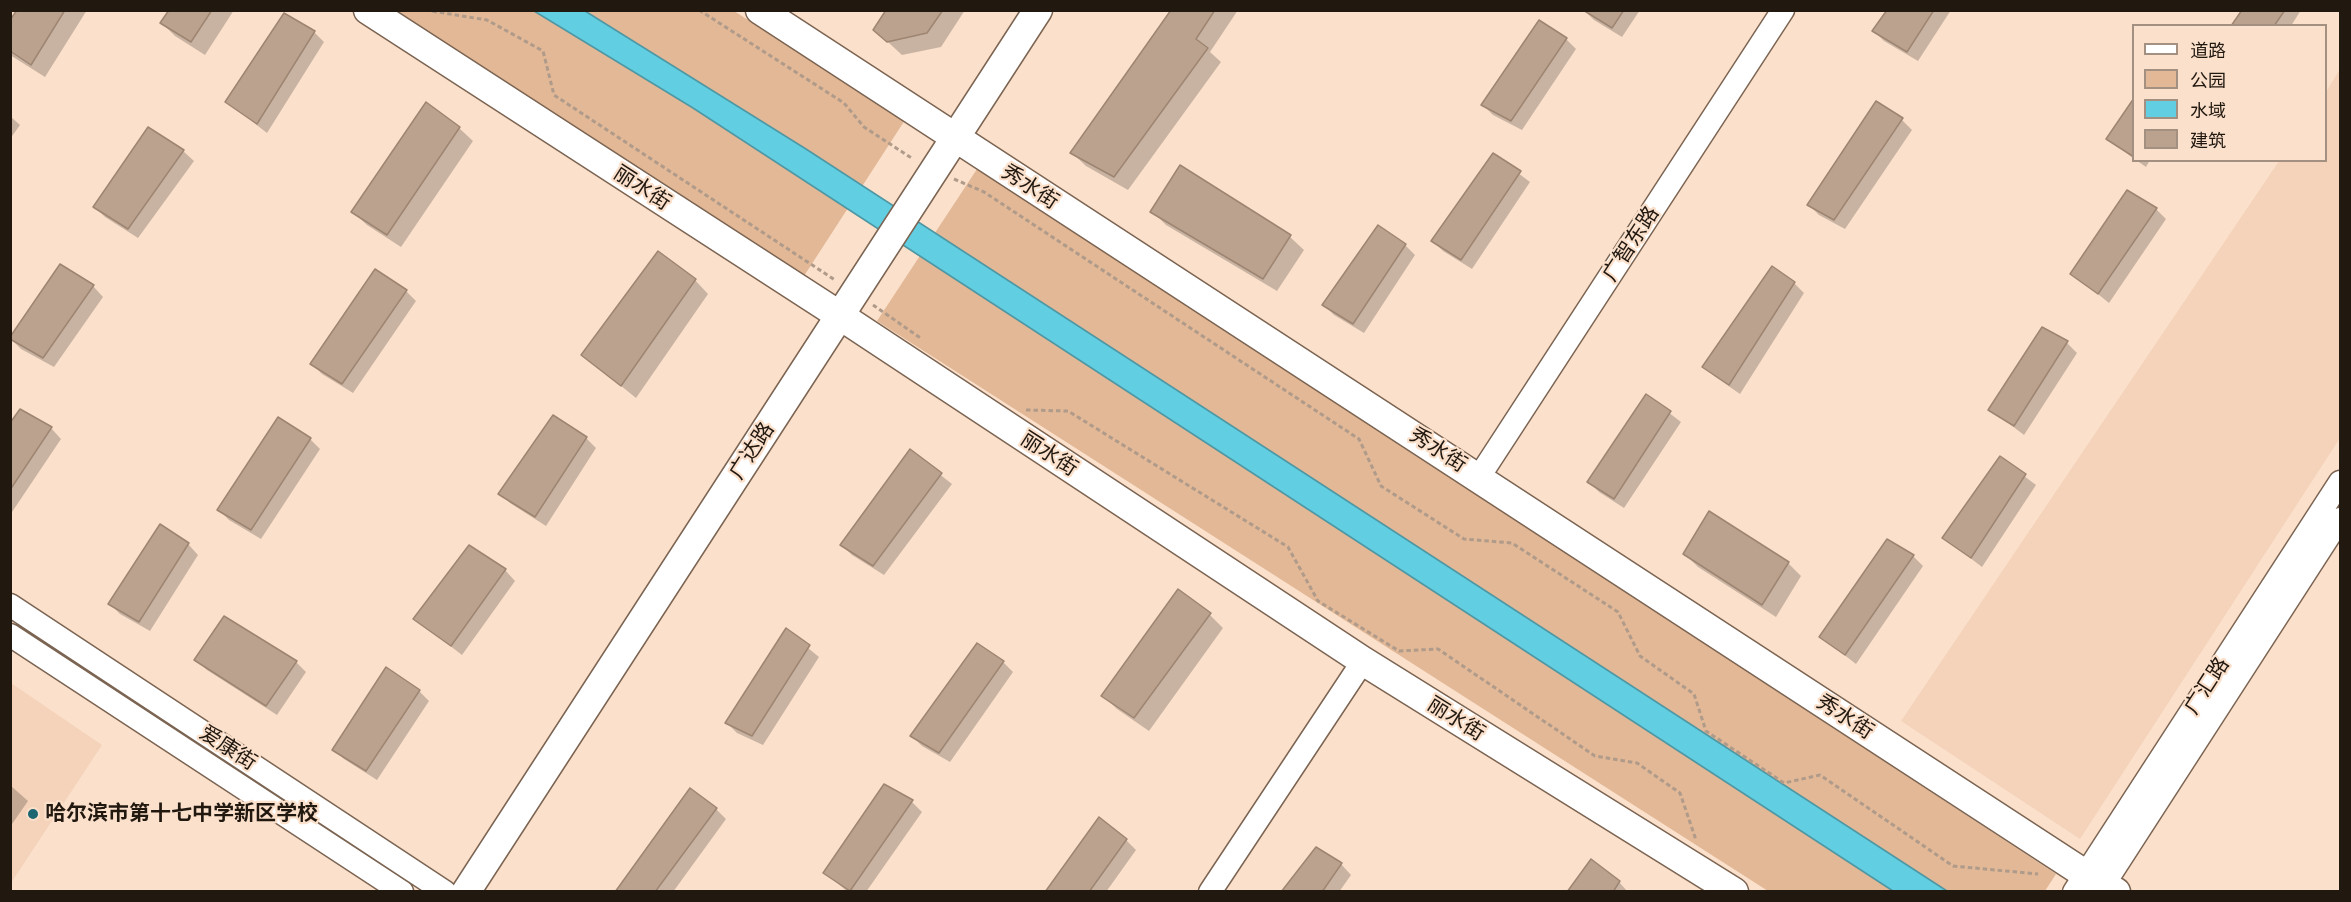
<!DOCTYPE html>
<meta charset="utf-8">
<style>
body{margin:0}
#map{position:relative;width:2351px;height:902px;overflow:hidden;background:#fbe0cb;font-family:Mulish,"Noto Sans SC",sans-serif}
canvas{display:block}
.frame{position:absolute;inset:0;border:12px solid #211810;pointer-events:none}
.legend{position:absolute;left:2132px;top:24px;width:195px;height:138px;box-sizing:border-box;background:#fbe0cb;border:2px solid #a49080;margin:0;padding:8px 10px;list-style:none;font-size:18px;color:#211810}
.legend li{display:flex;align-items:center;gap:12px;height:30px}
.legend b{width:30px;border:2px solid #a49080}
</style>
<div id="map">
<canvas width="2351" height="902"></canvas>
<div class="frame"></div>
<ul class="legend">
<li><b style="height:8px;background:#fff"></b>道路</li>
<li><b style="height:16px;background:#e2b896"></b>公园</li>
<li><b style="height:16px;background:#61cee2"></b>水域</li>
<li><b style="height:16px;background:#bba28e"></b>建筑</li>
</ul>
</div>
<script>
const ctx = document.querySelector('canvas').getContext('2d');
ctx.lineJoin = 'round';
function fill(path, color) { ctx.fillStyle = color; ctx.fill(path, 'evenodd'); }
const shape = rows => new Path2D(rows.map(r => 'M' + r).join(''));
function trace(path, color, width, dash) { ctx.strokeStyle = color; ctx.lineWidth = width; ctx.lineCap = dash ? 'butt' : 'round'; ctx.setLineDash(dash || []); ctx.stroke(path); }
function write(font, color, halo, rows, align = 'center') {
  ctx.font = font + ' Mulish,"Noto Sans SC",sans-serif'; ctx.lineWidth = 4.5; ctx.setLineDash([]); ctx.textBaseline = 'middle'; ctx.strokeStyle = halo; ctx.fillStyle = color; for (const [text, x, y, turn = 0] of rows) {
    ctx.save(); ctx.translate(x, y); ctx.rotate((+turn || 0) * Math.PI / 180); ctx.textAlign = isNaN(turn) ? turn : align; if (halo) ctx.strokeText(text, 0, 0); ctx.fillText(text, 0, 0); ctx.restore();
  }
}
const built = shape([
 [2340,69,2340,438,2080,839,1901,721,2279,161,2326,160,2326,92],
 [11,683,102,745,11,883]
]);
const green = shape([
 [396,11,734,11,905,120,804,276],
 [979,166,2056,874,2045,891,1768,891,877,321]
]);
const water = shape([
 [534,11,585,11,806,149,1947,891,1893,891,693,108,534,11]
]);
const shadow = shape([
 [19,10,87,10,45,77,10,55,10,23],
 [171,10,234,10,205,55,175,36,162,23],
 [888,10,965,10,941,47,902,55,875,30],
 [1173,10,1238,10,1210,52,1221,62,1128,190,1086,166,1072,153],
 [1584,10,1640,10,1622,37,1594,20],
 [1889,10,1951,10,1918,61,1884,41,1874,31],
 [2243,10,2301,10,2291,26,2233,26],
 [284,15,314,32,324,42,267,133,227,102],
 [1566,39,1576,49,1522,130,1493,115,1483,105],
 [2134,101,2134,159,2108,138],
 [10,116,20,125,10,139],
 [1902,120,1912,130,1845,229,1819,215,1809,205],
 [459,128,473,141,401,247,367,225,353,212],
 [149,129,183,151,194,161,138,238,105,217,95,207],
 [1494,155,1530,182,1472,269,1443,251,1433,241],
 [2136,160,2150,160,2146,167],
 [1181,167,1290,237,1304,250,1277,291,1166,225,1152,211],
 [2156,209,2166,219,2109,303,2072,273],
 [1405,245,1415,255,1364,333,1334,315,1324,305],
 [375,271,406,291,416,301,353,393,322,374,312,364],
 [695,280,708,294,636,398,583,355],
 [1794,283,1804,293,1740,394,1714,376,1704,366],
 [93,286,103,297,54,367,21,349,11,339],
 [2043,329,2067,343,2077,353,2024,435,1990,409],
 [1647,396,1681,422,1624,508,1599,492,1589,482],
 [21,411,51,428,61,439,10,515,10,425],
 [554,417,586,438,596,448,546,526,510,503,500,493],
 [310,439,320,449,261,539,229,520,219,510],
 [910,451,952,484,884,575,852,555,842,545],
 [2000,458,2036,485,1982,567,1944,538],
 [188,544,198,555,150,631,120,614,110,604],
 [470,547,505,570,515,581,462,655,415,619],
 [1685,554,1788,563,1801,576,1776,617,1698,567],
 [1913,556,1923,566,1856,664,1821,637],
 [1210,615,1223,628,1149,731,1117,709,1103,696],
 [786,630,819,657,763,745,737,733,727,723],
 [196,660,296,662,306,672,277,715,207,670],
 [1003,662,1013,672,950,762,922,746,912,736],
 [419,691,429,701,377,780,344,759,334,749],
 [10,785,28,801,10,827],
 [912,802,922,812,866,892,848,892,825,873],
 [716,809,726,819,673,892,617,892],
 [1126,840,1136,850,1106,892,1047,892],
 [1591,861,1619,882,1628,892,1569,892],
 [1341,864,1351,875,1339,892,1283,892]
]);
const building = shape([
 [17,10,65,10,31,65,10,51,10,20,17,10],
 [169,10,212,10,191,42,160,23,169,10],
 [886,10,943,10,927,33,887,42,873,30,886,10],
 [1171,10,1215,10,1196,39,1208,48,1114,177,1070,153,1171,10],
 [1583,10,1624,10,1612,28,1583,10],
 [1887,10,1934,10,1907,52,1872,31,1887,10],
 [2242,10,2285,10,2274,26,2231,26,2242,10],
 [284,13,315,31,257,124,225,102,284,13],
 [1539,20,1567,38,1511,121,1481,105,1539,20],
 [2134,98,2134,157,2106,139,2134,98],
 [1876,101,1903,118,1834,220,1807,205,1876,101],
 [426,102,460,127,387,235,351,212,426,102],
 [148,127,184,150,128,229,93,207,148,127],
 [1493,153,1521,171,1461,260,1431,241,1493,153],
 [1180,165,1291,235,1263,279,1150,212,1180,165],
 [2127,190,2157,208,2098,294,2070,274,2127,190],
 [1378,225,1406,244,1353,324,1322,305,1378,225],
 [658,251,696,279,621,386,581,355,658,251],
 [60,264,94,285,43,358,10,339,10,337,60,264],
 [1772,266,1795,282,1729,385,1702,367,1772,266],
 [375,269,407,290,342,384,310,364,375,269],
 [2042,327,2068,341,2014,426,1988,410,2042,327],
 [1646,394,1671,411,1614,499,1587,482,1646,394],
 [20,409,52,427,10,490,10,423,20,409],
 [553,415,587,437,535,517,498,494,553,415],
 [278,417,311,438,251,530,217,510,278,417],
 [910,449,942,473,873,566,840,545,910,449],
 [2000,456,2026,474,1971,558,1942,538,2000,456],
 [1709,511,1789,562,1762,605,1683,554,1709,511],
 [160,524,189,543,139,622,108,604,160,524],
 [1887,539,1914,555,1845,655,1819,637,1887,539],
 [469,545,506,569,451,646,413,619,469,545],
 [1178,589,1211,613,1134,718,1101,696,1178,589],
 [224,616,297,661,266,706,194,660,224,616],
 [786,628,810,645,752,736,725,723,786,628],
 [977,643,1004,661,939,753,910,736,977,643],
 [386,667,420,690,366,771,332,750,386,667],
 [884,784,913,800,850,891,823,873,884,784],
 [690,788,717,808,655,892,615,892,690,788],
 [1099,817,1127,839,1089,892,1045,892,1099,817],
 [1316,847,1342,863,1322,892,1281,892,1316,847],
 [1591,859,1620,881,1613,892,1567,892,1591,859]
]);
const path = shape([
 [425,10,487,20,543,51,554,95,835,280],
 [699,10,844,103,864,127,913,159],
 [954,179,984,192,1359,439,1381,486,1464,539,1512,543,1618,612,1640,656,1694,694,1706,731,1784,783,1820,775,1953,866,2038,874],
 [873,305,922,339],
 [1026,410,1068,411,1288,547,1318,601,1399,651,1438,649,1595,756,1637,763,1680,793,1696,840]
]);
const minor = shape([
 [1479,477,1783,10],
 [10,605,445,892],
 [10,635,402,892],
 [1210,892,1363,661],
 [2074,892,2340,482],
 [2099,892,2340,519]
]);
const major = shape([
 [368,10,839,315,1363,661,1734,892],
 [760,10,2085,874,2116,892],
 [466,892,1038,10]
]);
const markers = [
 [33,814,6,"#1c6672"]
];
const streetNames = [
 ["秀水街",1030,187,33],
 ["丽水街",642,188,33],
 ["广智东路",1631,244,-57],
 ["秀水街",1438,450,33],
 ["广达路",752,451,-57],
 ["丽水街",1049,454,33],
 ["广汇路",2207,686,-57],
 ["秀水街",1845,717,33],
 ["丽水街",1456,719,32],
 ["爱康街",228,748,33]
];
const poiNames = [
 ["哈尔滨市第十七中学新区学校",45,814]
];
fill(built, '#f4d3ba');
fill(green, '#e2b896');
fill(water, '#61cee2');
trace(water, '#4e97a3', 1.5);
fill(shadow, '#0003');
fill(building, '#bba28e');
trace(building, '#9d8572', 1.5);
trace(minor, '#7b6452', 25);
trace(major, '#7b6452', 31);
trace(path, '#b09b8a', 3, [4.5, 3]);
trace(minor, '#fff', 22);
trace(major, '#fff', 28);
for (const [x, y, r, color] of markers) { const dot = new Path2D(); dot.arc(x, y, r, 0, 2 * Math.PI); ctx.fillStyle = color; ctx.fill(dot); trace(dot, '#fbe0cb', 2); }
write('21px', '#211810', '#fbe0cb', streetNames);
write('bold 21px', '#211810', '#fbe0cb', poiNames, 'left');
</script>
